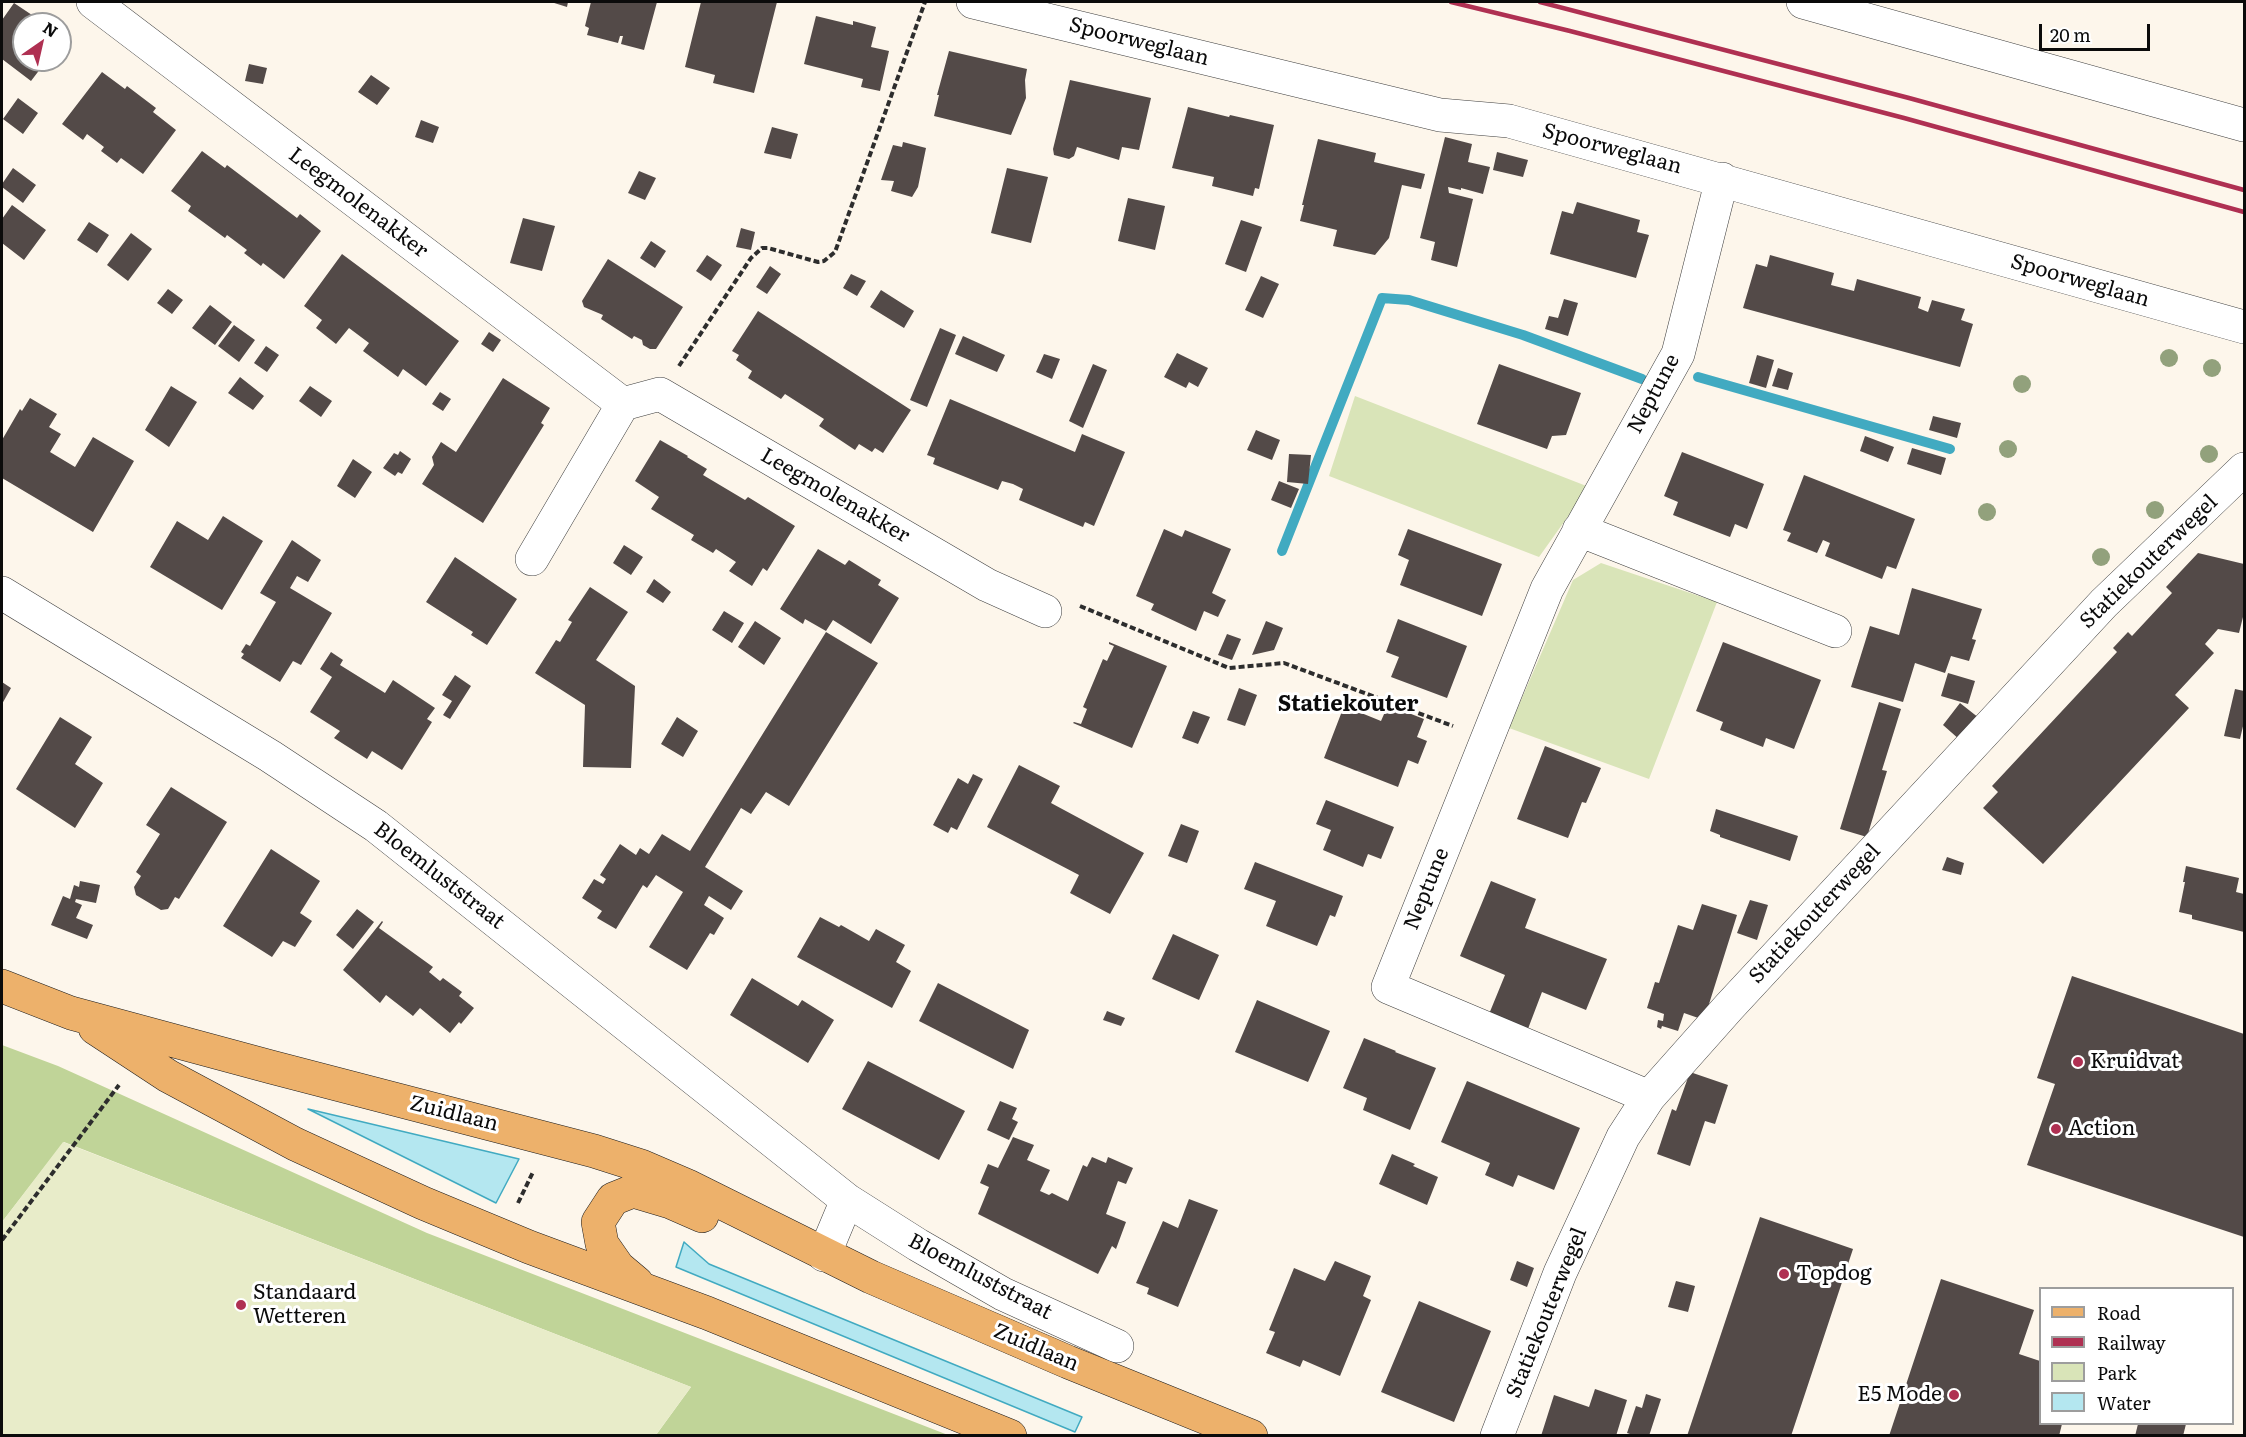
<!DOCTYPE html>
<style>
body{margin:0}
#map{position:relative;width:2246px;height:1437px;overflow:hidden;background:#fdf6eb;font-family:Literata,serif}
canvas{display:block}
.frame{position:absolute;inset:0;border:3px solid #0b0b0b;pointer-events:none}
.legend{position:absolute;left:2039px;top:1287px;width:195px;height:138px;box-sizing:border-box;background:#fff;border:2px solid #9d9d9d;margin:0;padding:8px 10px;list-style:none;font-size:18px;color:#0b0b0b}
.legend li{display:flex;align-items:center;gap:12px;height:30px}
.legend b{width:30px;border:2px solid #9d9d9d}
.north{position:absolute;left:12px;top:12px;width:60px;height:60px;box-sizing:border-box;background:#fff;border:2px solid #9d9d9d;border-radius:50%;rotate:34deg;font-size:16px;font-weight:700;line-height:24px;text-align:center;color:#0b0b0b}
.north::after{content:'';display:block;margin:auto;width:21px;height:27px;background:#af3052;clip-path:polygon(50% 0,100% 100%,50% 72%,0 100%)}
.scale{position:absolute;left:2039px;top:24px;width:111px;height:27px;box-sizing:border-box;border:3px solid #0b0b0b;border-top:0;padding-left:8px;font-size:18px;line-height:21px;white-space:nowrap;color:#0b0b0b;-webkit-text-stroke:4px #fff;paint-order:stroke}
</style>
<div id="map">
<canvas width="2246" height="1437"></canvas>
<div class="frame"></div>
<ul class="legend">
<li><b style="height:8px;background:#edb16b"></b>Road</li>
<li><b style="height:8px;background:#af3052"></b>Railway</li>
<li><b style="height:16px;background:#d9e4b8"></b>Park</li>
<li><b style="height:16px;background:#b4e7f0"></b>Water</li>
</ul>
<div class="north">N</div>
<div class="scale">20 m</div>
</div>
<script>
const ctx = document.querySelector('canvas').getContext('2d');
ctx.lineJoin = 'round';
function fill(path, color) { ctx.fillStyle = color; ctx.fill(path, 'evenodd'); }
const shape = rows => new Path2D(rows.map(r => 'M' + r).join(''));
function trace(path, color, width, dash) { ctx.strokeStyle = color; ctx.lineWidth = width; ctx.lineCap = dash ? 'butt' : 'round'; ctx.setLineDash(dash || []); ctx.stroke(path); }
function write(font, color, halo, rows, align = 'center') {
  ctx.font = font + ' Literata,serif'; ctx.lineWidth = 6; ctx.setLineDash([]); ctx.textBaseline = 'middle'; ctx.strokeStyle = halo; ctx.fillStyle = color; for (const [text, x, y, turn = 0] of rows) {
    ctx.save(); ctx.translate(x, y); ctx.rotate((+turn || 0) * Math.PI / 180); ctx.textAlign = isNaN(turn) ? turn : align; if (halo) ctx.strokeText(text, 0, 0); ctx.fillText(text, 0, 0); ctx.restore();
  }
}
const green = shape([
 [1355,396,1589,487,1539,557,1329,476],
 [1601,563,1717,602,1649,779,1509,728,1573,580]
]);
const forest = shape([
 [2,1045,58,1066,427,1233,948,1435,656,1435,691,1387,64,1142,2,1222]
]);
const pitch = shape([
 [63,1142,691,1387,656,1435,2,1435,2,1222]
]);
const water = shape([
 [308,1109,519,1159,496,1203,308,1109],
 [684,1242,709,1264,1082,1417,1075,1432,676,1267,684,1242]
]);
const stream = shape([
 [1698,377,1950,449],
 [1282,551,1382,298,1409,300,1523,335,1642,379]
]);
const building = shape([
 [551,2,568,2,567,7],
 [591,2,657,2,644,50,621,44,623,36,620,36,618,43,587,35,589,28,585,26],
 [701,2,777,2,754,93,713,83,715,75,685,67],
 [14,3,32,15,29,18,36,24,24,24,24,60,47,60,31,81,2,59,2,20],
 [816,16,853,25,853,21,876,27,871,47,889,51,880,91,861,87,863,79,804,64],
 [949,51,1027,69,1025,80,1026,98,1011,135,934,116,939,95,937,95],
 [249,64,267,68,263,84,245,81],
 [102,72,125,89,127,86,156,108,153,112,176,130,143,174,121,158,117,163,101,151,104,147,87,134,83,140,62,124],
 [371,75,390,88,377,105,358,92],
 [1070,80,1151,98,1139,150,1122,147,1119,160,1077,147,1074,156,1069,159,1054,155,1053,149],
 [18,98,38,113,23,134,3,119],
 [1188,107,1229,117,1230,115,1274,125,1259,189,1255,188,1253,196,1212,186,1214,177,1172,168],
 [421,120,439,127,433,143,415,137],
 [772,127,798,134,791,159,764,153],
 [1445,137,1472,144,1468,162,1490,167,1483,194,1461,188,1461,190,1448,187,1449,193,1473,199,1457,267,1431,260,1435,242,1420,238],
 [1318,139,1376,153,1374,162,1425,174,1421,189,1402,185,1389,238,1375,255,1333,246,1337,230,1300,221,1304,205,1302,205],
 [903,142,926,148,918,187,912,197,891,191,894,181,881,180,893,145,902,147],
 [202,151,225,168,227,165,297,218,300,214,321,231,284,279,263,263,261,266,244,253,247,250,227,235,225,238,188,211,191,206,171,191],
 [1497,152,1528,160,1523,177,1493,170],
 [13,168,36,185,23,203,2,187,2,184],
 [1007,168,1048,177,1031,243,991,233],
 [639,171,656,178,645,200,628,193],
 [1128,198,1165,206,1155,250,1118,241],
 [1577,202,1640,220,1637,232,1649,235,1636,278,1550,254,1562,211,1573,214],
 [12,205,46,230,24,260,2,243,2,219],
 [523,218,555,226,542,271,510,263],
 [1241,220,1262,227,1246,272,1225,264],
 [89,222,109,235,97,253,77,240],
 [741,228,755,232,751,250,736,247],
 [131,233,152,249,128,281,107,265],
 [651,241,666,251,655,268,640,258],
 [342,254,459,341,426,386,403,369,398,377,363,351,369,343,349,328,336,344,316,328,322,320,304,306],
 [707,255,722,265,711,281,696,271],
 [1770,255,1834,273,1831,285,1854,291,1857,279,1921,297,1918,308,1928,312,1932,300,1965,309,1961,320,1973,324,1960,367,1743,308,1756,264,1767,267],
 [608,259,683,307,656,349,650,349,643,345,642,340,634,336,632,339,601,319,603,315,584,307,582,301],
 [770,266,781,274,767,294,756,287],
 [851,274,866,281,857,296,843,288],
 [1261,276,1279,284,1263,318,1245,310],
 [168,289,183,300,172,314,157,303],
 [881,290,914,311,904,328,870,307],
 [1564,299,1578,303,1568,336,1545,329,1549,316,1558,318],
 [210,305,232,322,215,345,192,328],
 [758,311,911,410,883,453,875,448,872,452,859,444,855,450,819,426,824,419,785,394,781,399,748,378,752,371,736,360,739,355,732,351],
 [234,325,255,340,239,362,218,346],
 [940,328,956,335,927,407,910,400],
 [489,332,501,340,493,352,481,344],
 [963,336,1005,355,997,372,955,354],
 [266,346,279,355,267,372,254,363],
 [1177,353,1208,368,1198,387,1189,382,1186,388,1164,377],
 [1044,354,1060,359,1052,379,1036,372],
 [1757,355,1774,360,1766,388,1749,383],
 [1093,364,1107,370,1083,428,1069,421],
 [1499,364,1581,393,1566,435,1552,436,1547,449,1477,424],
 [1778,368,1793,373,1788,390,1772,386],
 [240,377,264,396,253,410,228,393],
 [503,378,550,408,541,423,544,425,483,523,422,484,434,465,432,457,441,442,456,452],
 [171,386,197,402,169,447,145,430],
 [310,386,332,401,321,417,299,401],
 [440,392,451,399,443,411,432,404],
 [30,398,57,414,49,427,61,434,50,452,75,467,93,437,134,461,93,532,2,478,2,440,20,409,22,411],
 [950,399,1075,452,1082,434,1125,452,1094,526,1085,522,1083,527,1019,500,1023,489,1013,484,1002,481,998,490,933,464,935,458,927,455],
 [1933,416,1961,423,1957,438,1929,430],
 [1256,430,1280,440,1272,460,1247,450],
 [1865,436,1894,447,1888,462,1860,451],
 [660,440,688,456,687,457,707,469,703,475,745,500,748,497,795,526,767,571,763,568,752,586,729,571,736,562,716,549,713,553,691,540,694,535,651,509,659,497,635,481],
 [1912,448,1946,458,1941,475,1907,464],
 [400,451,411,459,402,474,398,472,395,476,383,468,394,453,398,455],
 [1682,452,1764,484,1747,529,1735,524,1730,537,1673,515,1678,502,1664,496],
 [1289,454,1311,455,1308,484,1287,482],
 [353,459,372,472,355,498,337,486],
 [1804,475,1915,519,1896,569,1887,566,1882,579,1825,556,1830,543,1823,540,1817,553,1787,541,1791,533,1783,530],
 [1279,481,1299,489,1291,508,1271,500],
 [223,516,263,541,222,610,150,567,177,521,208,540],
 [1164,529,1182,537,1185,530,1231,549,1212,593,1226,600,1218,617,1204,611,1196,631,1151,610,1154,604,1136,596],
 [1408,529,1502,564,1482,616,1400,585,1409,560,1398,555],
 [292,540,321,560,308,582,297,576,290,588,332,613,301,665,293,661,280,682,241,658,244,654,241,652,246,644,250,646,276,602,260,593],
 [624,545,643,557,631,575,613,563],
 [818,549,845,565,849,560,881,580,878,585,899,598,871,644,833,620,826,631,805,619,803,624,780,609],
 [2198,553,2244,564,2244,613,2239,633,2218,629,2205,644,2214,653,2175,695,2189,708,2043,864,1983,808,1998,792,1992,786,2117,652,2113,648,2128,632,2132,636,2172,593,2166,587],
 [455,557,517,599,487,645,471,635,473,632,426,602],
 [654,579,671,592,663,603,646,592],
 [590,587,628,612,596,660,635,686,631,768,583,767,585,705,535,673,556,640,560,642,572,622,568,620],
 [1912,588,1982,609,1972,639,1976,640,1969,661,1951,656,1945,673,1915,663,1903,702,1851,687,1870,626,1899,635],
 [724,611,744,623,732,643,712,630],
 [1398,619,1467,646,1447,698,1391,677,1399,657,1386,652],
 [755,621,781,638,764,665,738,647],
 [1266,621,1283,628,1274,650,1252,655],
 [826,632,878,663,789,806,766,792,751,814,741,808,705,867,743,891,731,910,709,896,704,905,724,918,714,935,710,933,687,970,649,947,683,892,656,875,647,888,643,885,616,929,597,918,602,911,582,898,594,879,603,884,606,879,600,875,620,844,636,855,640,848,649,854,662,834,690,851],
 [1227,634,1241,639,1232,660,1218,655],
 [1109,642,1167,666,1132,748,1073,723,1074,722,1081,724,1087,709,1083,707,1103,659,1107,661,1114,646,1109,644],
 [1723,642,1821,680,1794,749,1766,738,1763,747,1720,730,1723,722,1696,711],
 [331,652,343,660,340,665,385,693,393,680,435,708,427,719,432,722,402,770,372,751,367,759,334,738,340,731,310,712,332,677,320,669],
 [1948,673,1975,681,1968,704,1941,696],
 [455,675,471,686,450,719,443,715,452,701,442,695],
 [2,682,11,688,2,704],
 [1239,688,1257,695,1245,726,1227,720],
 [2235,689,2244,691,2244,722,2240,739,2224,736],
 [1879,702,1901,709,1882,770,1887,771,1867,837,1840,829],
 [1960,703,1979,718,1960,740,1943,725],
 [1388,705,1424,719,1417,737,1427,741,1418,764,1408,760,1398,787,1324,758,1344,706,1381,721],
 [1193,711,1210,717,1198,744,1182,738],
 [60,717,92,737,75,764,103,783,75,828,16,789],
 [677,717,698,731,683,757,661,744],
 [1545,746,1601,768,1586,803,1582,802,1568,838,1517,819],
 [1019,765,1060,786,1051,803,1144,853,1110,914,1070,893,1079,875,987,827],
 [973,774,983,779,957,830,951,827,948,833,933,825,958,778,968,784],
 [171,787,227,822,179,899,175,897,168,909,161,910,136,895,134,887,141,876,136,872,160,834,146,825],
 [1326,800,1394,827,1381,859,1368,854,1363,867,1323,850,1331,830,1316,824],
 [1716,809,1798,836,1790,861,1720,837,1720,835,1710,831],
 [1181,824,1199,831,1187,863,1168,856],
 [271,849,320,881,300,913,312,921,295,947,283,941,272,957,223,926],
 [1947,857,1964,863,1961,875,1942,870],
 [1255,862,1343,896,1335,917,1330,915,1317,946,1266,926,1276,901,1244,889],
 [2186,866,2239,878,2236,892,2244,894,2244,932,2192,919,2192,915,2179,912,2185,882,2183,882],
 [80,881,100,885,96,903,76,899,75,902,82,905,76,918,93,925,87,939,51,925,63,896,70,899,74,885,79,887],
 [1491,881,1536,899,1525,928,1607,959,1586,1010,1542,992,1526,1034,1487,1019,1505,975,1460,956],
 [1750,900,1768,905,1757,940,1737,933],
 [1702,904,1737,915,1704,1020,1684,1013,1678,1031,1662,1026,1661,1029,1657,1027,1658,1020,1663,1021,1664,1014,1647,1008,1655,982,1659,983,1678,925,1693,930],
 [357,909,374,922,353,949,336,935],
 [820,917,839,927,841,925,869,941,876,929,905,945,896,962,911,971,892,1008,797,957],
 [382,921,383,922,379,928,433,967,429,972,440,981,443,978,462,992,459,996,474,1008,461,1024,459,1022,450,1033,420,1008,413,1016,386,995,380,1003,343,970],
 [1173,934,1219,955,1199,1000,1152,979],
 [2072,976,2244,1034,2244,1237,2027,1165,2055,1084,2037,1078],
 [752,978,798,1006,802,1000,834,1020,808,1063,730,1015],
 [938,983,1029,1030,1013,1069,919,1021],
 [1257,1000,1330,1031,1308,1082,1235,1052],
 [1107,1011,1125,1018,1121,1026,1103,1020],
 [1364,1038,1396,1051,1395,1052,1436,1068,1410,1130,1363,1110,1367,1098,1343,1088],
 [868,1061,965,1111,939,1160,842,1109],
 [1690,1072,1728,1085,1715,1124,1705,1121,1690,1166,1657,1154,1672,1109,1676,1111],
 [1467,1081,1580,1128,1554,1190,1518,1175,1513,1187,1485,1175,1490,1163,1441,1142],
 [1000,1101,1017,1108,1012,1119,1018,1122,1009,1140,987,1130],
 [1013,1137,1034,1145,1027,1160,1050,1170,1040,1191,1049,1195,1052,1193,1068,1201,1083,1165,1087,1167,1092,1157,1106,1163,1108,1157,1133,1168,1126,1184,1118,1181,1106,1214,1126,1222,1116,1249,1112,1246,1098,1274,978,1214,989,1187,980,1183,988,1164,998,1168],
 [1392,1154,1415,1164,1413,1166,1438,1177,1427,1205,1379,1184],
 [1189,1199,1218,1210,1178,1307,1147,1294,1149,1288,1136,1283,1163,1221,1178,1228],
 [1760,1217,1853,1249,1791,1436,1687,1436],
 [1335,1261,1371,1276,1363,1296,1371,1300,1340,1376,1303,1360,1300,1367,1266,1353,1275,1332,1269,1330,1294,1268,1325,1281],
 [1517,1261,1534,1268,1527,1287,1510,1280],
 [1941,1279,2034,1310,2019,1354,2040,1361,2040,1424,2062,1424,2059,1436,1889,1436],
 [1676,1281,1695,1286,1688,1312,1668,1307],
 [1419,1301,1491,1331,1454,1422,1381,1392],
 [1595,1389,1627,1400,1616,1436,1541,1436,1554,1395,1589,1407],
 [1646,1394,1661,1399,1649,1436,1636,1436,1627,1433,1636,1406,1642,1408],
 [2138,1424,2186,1424,2183,1436,2135,1436]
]);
const path = shape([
 [679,366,751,258,762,248,768,248,818,262,824,261,835,252,925,2],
 [1080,606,1229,668,1284,663,1453,726],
 [518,1203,533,1172],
 [2,1240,119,1085]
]);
const minor = shape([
 [93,2,623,404],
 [973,2,1440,115,1509,121,2244,327],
 [1803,2,2244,125],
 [1579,530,1835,631],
 [532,559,623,404,660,394,987,585,1045,611],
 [2,593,270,756,376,826,847,1200,918,1245,1003,1294,1117,1346],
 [1649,1097,1388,987,1547,589,1678,354,1722,179],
 [824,1255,847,1200],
 [1497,1436,1560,1273,1623,1137,1649,1097,1729,1007,2104,603,2244,469]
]);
const major = shape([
 [2,986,71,1013,271,1067,594,1151,641,1166,690,1187,871,1277,1068,1362,1251,1436],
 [95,1028,168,1076,295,1144,423,1203,529,1247,707,1313,1010,1436],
 [637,1283,618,1267,602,1244,598,1222,613,1199,633,1191,670,1202,702,1216]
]);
const rail = shape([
 [1451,2,1570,31,1904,118,2244,212],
 [1540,2,1909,98,2244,190]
]);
const trees = [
 [2169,358],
 [2212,368],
 [2022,384],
 [2008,449],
 [2209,454],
 [2155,510],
 [1987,512],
 [2101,557]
];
const markers = [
 [2078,1062,6,"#af3052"],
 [2056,1129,6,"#af3052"],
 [1784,1274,6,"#af3052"],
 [241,1305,6,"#af3052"],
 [1954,1395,6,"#af3052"]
];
const streetNames = [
 ["Spoorweglaan",1139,42,14],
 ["Spoorweglaan",1612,149,15],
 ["Leegmolenakker",358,203,37],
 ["Spoorweglaan",2080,281,16],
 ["Neptune",1654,394,-62],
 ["Leegmolenakker",835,496,30],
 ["Statiekouterwegel",2149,562,-44],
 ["Bloemluststraat",439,876,38],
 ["Neptune",1427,889,-68],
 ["Statiekouterwegel",1815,914,-47],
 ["Zuidlaan",454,1114,14],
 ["Bloemluststraat",980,1277,28],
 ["Statiekouterwegel",1547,1313,-68],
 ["Zuidlaan",1036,1348,23]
];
const poiNames = [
 ["Kruidvat",2090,1062],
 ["Action",2068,1129],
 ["Topdog",1796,1274],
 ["Standaard",253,1293],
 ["Wetteren",253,1317],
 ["E5 Mode",1942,1395,"right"]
];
const neighbourhoodNames = [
 ["Statiekouter",1348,705]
];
fill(green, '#d9e4b8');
fill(forest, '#c0d498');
fill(pitch, '#e8ecc9');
fill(water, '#b4e7f0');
trace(water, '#41aac1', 1.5);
trace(stream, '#41aac1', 10);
fill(building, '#534a48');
trace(minor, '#3e3e3e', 34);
trace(major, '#1c1c1c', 34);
trace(path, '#2d2d2d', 4, [6, 3]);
trace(minor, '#fff', 33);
trace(major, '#edb16b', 33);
trace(rail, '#af3052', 4.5);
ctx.fillStyle = '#92a17c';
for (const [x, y] of trees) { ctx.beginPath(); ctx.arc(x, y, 9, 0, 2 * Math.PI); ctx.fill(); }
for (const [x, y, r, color] of markers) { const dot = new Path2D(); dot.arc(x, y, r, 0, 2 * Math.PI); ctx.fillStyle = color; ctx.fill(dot); trace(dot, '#fff', 2); }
write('21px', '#0b0b0b', '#fff', streetNames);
write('21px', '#0b0b0b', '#fff', poiNames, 'left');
write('bold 22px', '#0b0b0b', '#fff', neighbourhoodNames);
</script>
